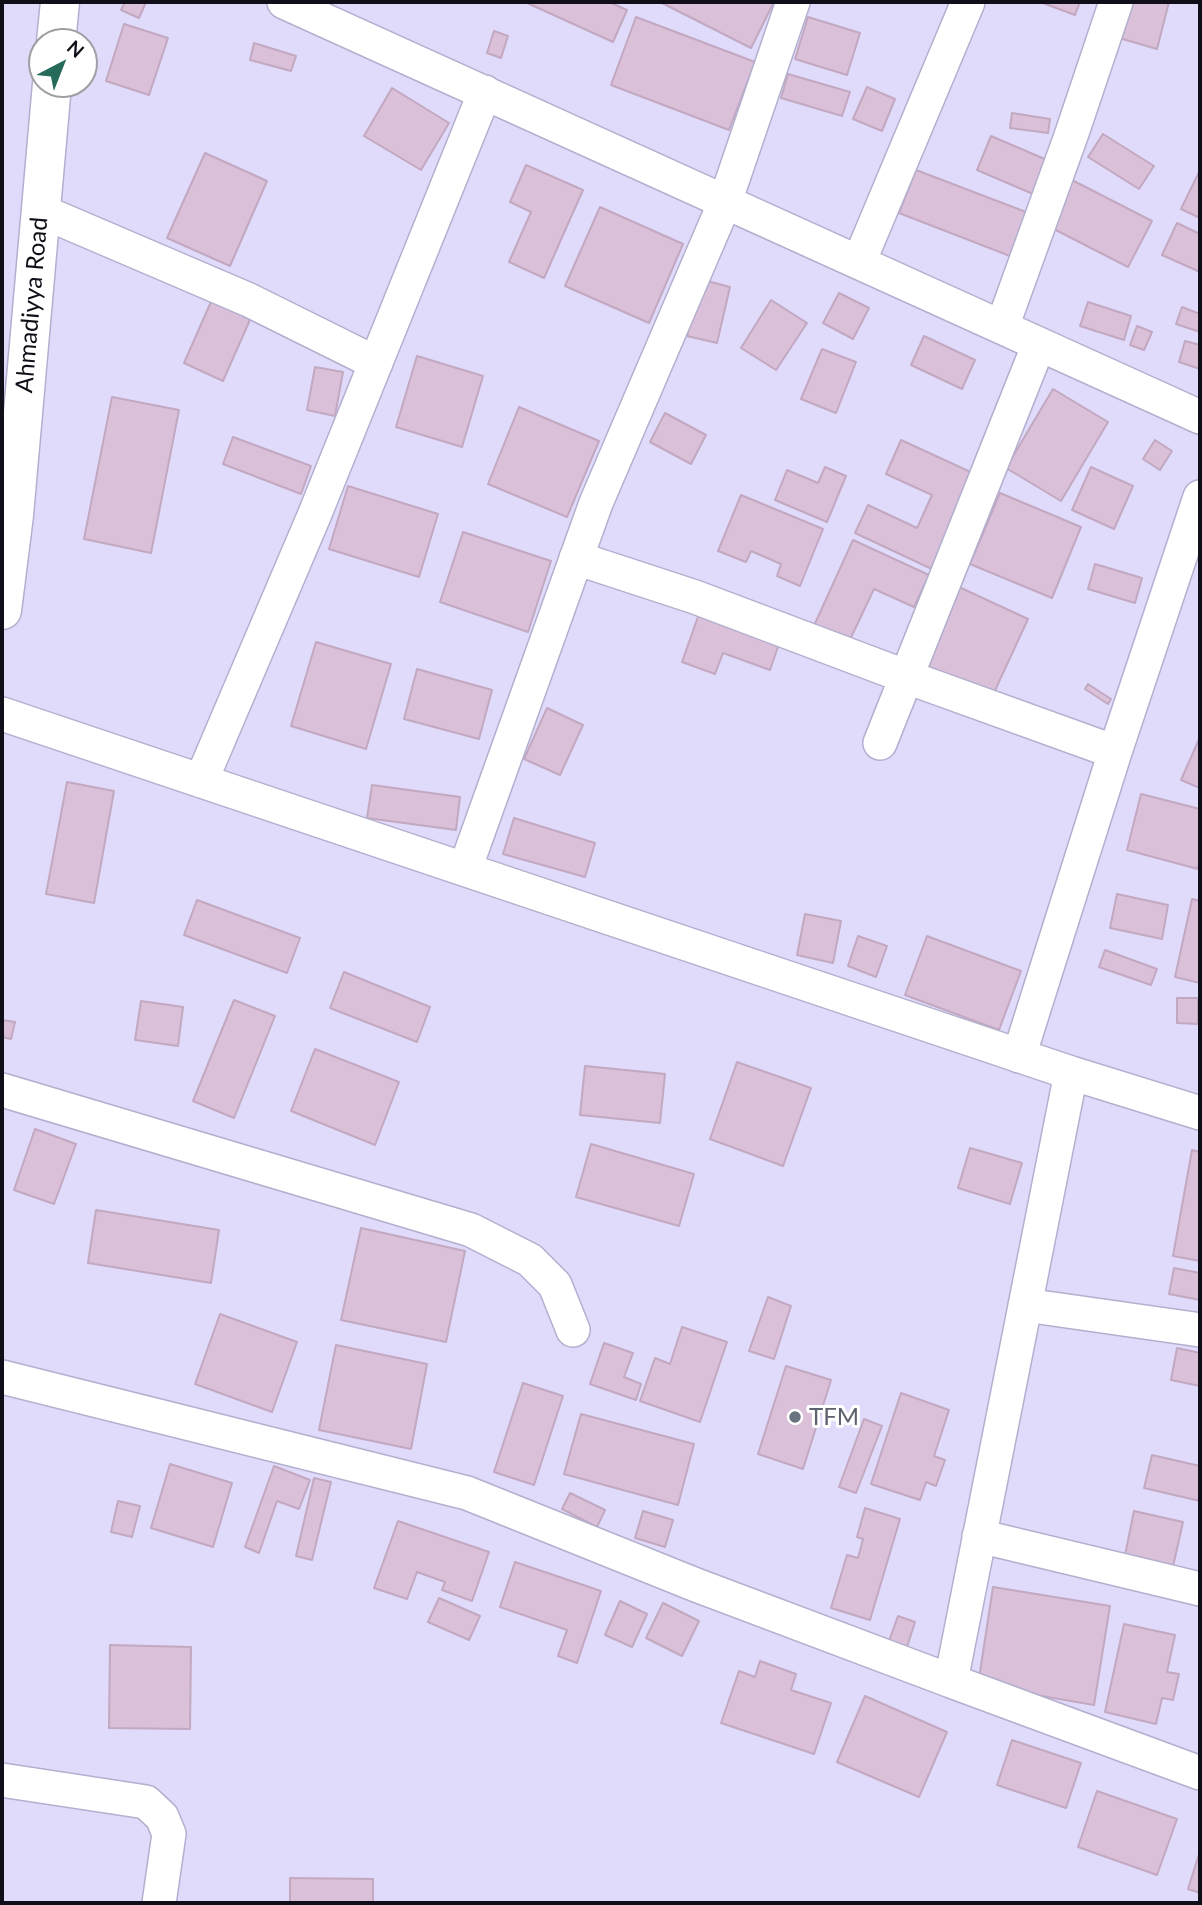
<!DOCTYPE html>
<style>
body{margin:0}
#map{position:relative;width:1202px;height:1905px;overflow:hidden;background:#e0dbfb;font-family:Lato,sans-serif}
canvas{display:block}
.frame{position:absolute;inset:0;border:4px solid #100e18;pointer-events:none}
.north{position:absolute;left:28px;top:28px;width:70px;height:70px;box-sizing:border-box;background:#fff;border:2px solid #9f9fa3;border-radius:50%;rotate:42deg;font-size:19px;font-weight:700;line-height:28px;text-align:center;color:#100e18}
.north::after{content:'';display:block;margin:auto;width:24px;height:32px;background:#266a5b;clip-path:polygon(50% 0,100% 100%,50% 72%,0 100%)}
</style>
<div id="map">
<canvas width="1202" height="1905"></canvas>
<div class="frame"></div>
<div class="north">N</div>
</div>
<script>
const ctx = document.querySelector('canvas').getContext('2d');
ctx.lineJoin = 'round';
function fill(path, color) { ctx.fillStyle = color; ctx.fill(path, 'evenodd'); }
const shape = rows => new Path2D(rows.map(r => 'M' + r).join(''));
function trace(path, color, width, dash) { ctx.strokeStyle = color; ctx.lineWidth = width; ctx.lineCap = dash ? 'butt' : 'round'; ctx.setLineDash(dash || []); ctx.stroke(path); }
function write(font, color, halo, rows, align = 'center') {
  ctx.font = font + ' Lato,sans-serif'; ctx.lineWidth = 6; ctx.setLineDash([]); ctx.textBaseline = 'middle'; ctx.strokeStyle = halo; ctx.fillStyle = color; for (const [text, x, y, turn = 0] of rows) {
    ctx.save(); ctx.translate(x, y); ctx.rotate((+turn || 0) * Math.PI / 180); ctx.textAlign = isNaN(turn) ? turn : align; if (halo) ctx.strokeText(text, 0, 0); ctx.fillText(text, 0, 0); ctx.restore();
  }
}
const building = shape([
 [125,2,146,2,139,18,121,10,125,2],
 [525,2,609,2,627,10,613,42,525,2],
 [660,2,774,2,751,48,660,2],
 [1040,2,1080,2,1075,15,1040,2],
 [1129,2,1169,2,1157,49,1119,38,1129,2],
 [636,17,755,62,729,130,611,85,636,17],
 [808,17,860,33,847,75,795,59,808,17],
 [124,24,168,38,149,95,106,81,124,24],
 [494,31,508,36,501,58,487,53,494,31],
 [254,43,296,56,291,71,250,60,254,43],
 [788,74,850,92,842,116,781,98,788,74],
 [867,87,895,99,882,131,853,119,867,87],
 [392,88,449,123,421,170,364,136,392,88],
 [1012,113,1050,119,1048,133,1010,128,1012,113],
 [1103,134,1154,166,1139,189,1088,157,1103,134],
 [991,136,1047,160,1033,194,977,170,991,136],
 [205,153,267,181,230,266,167,238,205,153],
 [526,165,583,190,544,278,509,262,531,212,510,202,526,165],
 [916,170,1026,212,1010,256,899,213,916,170],
 [1200,170,1200,218,1181,209,1200,170],
 [1068,178,1152,221,1128,267,1044,224,1068,178],
 [600,207,683,244,649,323,565,286,600,207],
 [1177,223,1200,234,1200,272,1162,255,1177,223],
 [700,279,730,287,717,343,687,336,700,279],
 [839,293,869,308,853,339,823,323,839,293],
 [214,295,253,313,223,381,184,363,214,295],
 [771,300,807,323,776,370,741,348,771,300],
 [1088,302,1131,316,1124,340,1080,326,1088,302],
 [1182,307,1200,314,1200,332,1176,324,1182,307],
 [1137,326,1152,332,1144,350,1130,345,1137,326],
 [924,336,975,360,962,389,911,365,924,336],
 [1185,341,1200,345,1200,369,1179,362,1185,341],
 [822,349,856,362,836,413,801,399,822,349],
 [417,356,483,376,462,447,396,427,417,356],
 [315,367,343,372,335,416,307,410,315,367],
 [1053,389,1108,422,1061,501,1006,468,1053,389],
 [112,397,179,410,151,553,84,539,112,397],
 [519,407,599,441,567,517,488,484,519,407],
 [665,413,706,435,691,464,650,442,665,413],
 [233,437,311,466,301,494,223,464,233,437],
 [901,440,977,475,934,570,855,533,868,505,917,528,932,495,886,474,901,440],
 [1155,440,1172,451,1160,470,1143,459,1155,440],
 [825,467,846,476,827,522,775,500,787,470,818,483,825,467],
 [1091,467,1133,486,1114,529,1072,510,1091,467],
 [348,486,438,514,419,577,329,549,348,486],
 [1000,493,1081,527,1052,598,970,564,1000,493],
 [741,495,823,529,800,586,777,576,781,564,751,551,746,562,718,551,741,495],
 [463,532,551,561,528,632,440,602,463,532],
 [853,540,929,575,914,607,874,589,847,646,812,630,853,540],
 [1095,564,1142,578,1135,603,1088,589,1095,564],
 [959,587,1028,619,992,697,923,664,959,587],
 [701,608,781,638,770,670,723,653,715,674,682,662,701,608],
 [316,642,391,664,366,749,291,726,316,642],
 [417,669,492,690,479,739,404,719,417,669],
 [1088,684,1111,699,1108,704,1085,689,1088,684],
 [547,708,583,725,560,775,524,759,547,708],
 [1200,737,1200,788,1181,780,1200,737],
 [67,782,114,791,94,903,46,894,67,782],
 [372,785,460,797,456,830,367,818,372,785],
 [1141,794,1200,809,1200,859,1198,869,1127,850,1141,794],
 [514,818,595,843,585,877,503,854,514,818],
 [1117,894,1168,905,1162,939,1110,928,1117,894],
 [1192,899,1200,901,1200,983,1175,977,1192,899],
 [197,900,300,938,287,973,184,935,197,900],
 [805,914,841,921,833,963,797,955,805,914],
 [858,936,887,946,876,977,848,966,858,936],
 [927,936,1021,971,999,1030,905,995,927,936],
 [1105,950,1157,969,1151,985,1099,967,1105,950],
 [344,972,430,1007,417,1042,330,1008,344,972],
 [1177,998,1198,998,1198,1024,1177,1023,1177,998],
 [234,1000,275,1016,234,1118,193,1101,234,1000],
 [141,1001,183,1007,178,1046,135,1040,141,1001],
 [2,1020,15,1022,11,1039,2,1037,2,1020],
 [315,1049,399,1082,375,1145,291,1111,315,1049],
 [737,1062,811,1088,783,1166,710,1139,737,1062],
 [585,1066,665,1074,660,1123,580,1115,585,1066],
 [35,1129,76,1144,54,1204,14,1190,35,1129],
 [591,1144,694,1174,679,1226,576,1197,591,1144],
 [970,1148,1022,1163,1010,1204,958,1188,970,1148],
 [1192,1150,1200,1152,1200,1261,1173,1256,1192,1150],
 [96,1210,219,1230,211,1283,88,1263,96,1210],
 [361,1228,465,1251,446,1342,341,1320,361,1228],
 [1174,1268,1200,1273,1200,1300,1169,1294,1174,1268],
 [768,1297,791,1306,774,1359,749,1351,768,1297],
 [220,1314,297,1342,272,1412,195,1384,220,1314],
 [682,1327,727,1342,700,1422,640,1401,655,1358,670,1364,682,1327],
 [604,1343,633,1353,624,1377,641,1384,636,1400,590,1384,604,1343],
 [336,1345,427,1364,411,1449,319,1430,336,1345],
 [1177,1348,1200,1353,1200,1386,1171,1380,1177,1348],
 [786,1366,831,1380,803,1469,758,1454,786,1366],
 [523,1383,563,1396,534,1485,494,1472,523,1383],
 [901,1393,949,1410,934,1456,945,1460,936,1486,926,1482,920,1500,871,1484,901,1393],
 [581,1414,694,1444,678,1505,564,1474,581,1414],
 [864,1419,882,1426,856,1493,839,1487,864,1419],
 [1152,1455,1200,1466,1200,1501,1144,1488,1152,1455],
 [170,1464,232,1483,213,1547,151,1528,170,1464],
 [274,1466,310,1480,299,1509,277,1501,259,1553,245,1547,274,1466],
 [314,1478,331,1482,312,1560,296,1556,314,1478],
 [570,1493,605,1510,597,1527,562,1509,570,1493],
 [118,1501,140,1506,132,1537,111,1532,118,1501],
 [865,1508,900,1519,870,1620,831,1608,847,1555,858,1558,863,1539,857,1537,865,1508],
 [643,1511,673,1520,665,1547,635,1538,643,1511],
 [1134,1511,1183,1522,1172,1571,1124,1560,1134,1511],
 [398,1521,489,1552,472,1601,442,1590,445,1582,417,1572,407,1599,374,1588,398,1521],
 [515,1562,601,1591,577,1663,558,1656,567,1630,500,1607,515,1562],
 [993,1587,1110,1606,1094,1705,978,1685,993,1587],
 [439,1598,480,1616,469,1640,428,1622,439,1598],
 [620,1601,647,1614,632,1647,605,1635,620,1601],
 [663,1603,699,1621,682,1656,646,1638,663,1603],
 [898,1616,915,1622,907,1647,889,1641,898,1616],
 [1124,1624,1175,1635,1167,1672,1179,1674,1173,1700,1162,1698,1156,1724,1105,1712,1124,1624],
 [110,1645,191,1647,190,1729,109,1728,110,1645],
 [760,1661,796,1674,791,1690,831,1703,814,1754,721,1723,739,1671,755,1677,760,1661],
 [865,1696,947,1732,919,1797,837,1762,865,1696],
 [1012,1740,1081,1763,1066,1808,997,1785,1012,1740],
 [1097,1791,1177,1819,1157,1875,1078,1847,1097,1791],
 [1200,1851,1200,1893,1188,1889,1200,1851],
 [290,1878,373,1879,373,1903,290,1903,290,1878]
]);
const minor = shape([
 [284,2,1200,417],
 [41,211,249,300,376,363],
 [859,262,968,2],
 [1002,327,1072,133,1116,2],
 [576,558,695,597,907,677,1115,752],
 [2,714,1071,1073,951,1681,1200,1773],
 [880,743,1039,344],
 [201,781,314,516,485,92],
 [465,869,596,503,725,202,793,2],
 [1019,1056,1115,752,1200,497],
 [1071,1073,1200,1113],
 [2,1090,471,1230,530,1260,555,1285,573,1330],
 [1025,1305,1200,1330],
 [2,1377,467,1493,696,1585,951,1681],
 [979,1536,1200,1589],
 [2,1780,146,1802,162,1817,169,1834,159,1903]
]);
const tertiary = shape([
 [56,42,60,2],
 [2,610,14,515,52,84]
]);
const markers = [
 [795,1417,7,"#6b7280"]
];
const streetNames = [
 ["Ahmadiyya Road",32,305,-85]
];
const worshipNames = [
 ["TFM",809,1417]
];
fill(building, '#dac0d8');
trace(building, '#c2a8c0', 2);
trace(minor, '#b3afce', 36);
trace(tertiary, '#b3afce', 41);
trace(minor, '#fff', 33);
trace(tertiary, '#fff', 38);
for (const [x, y, r, color] of markers) { const dot = new Path2D(); dot.arc(x, y, r, 0, 2 * Math.PI); ctx.fillStyle = color; ctx.fill(dot); trace(dot, '#fff', 2.5); }
write('24px', '#100e18', '#fff', streetNames);
write('24px', '#5b616d', '#fff', worshipNames, 'left');
</script>
